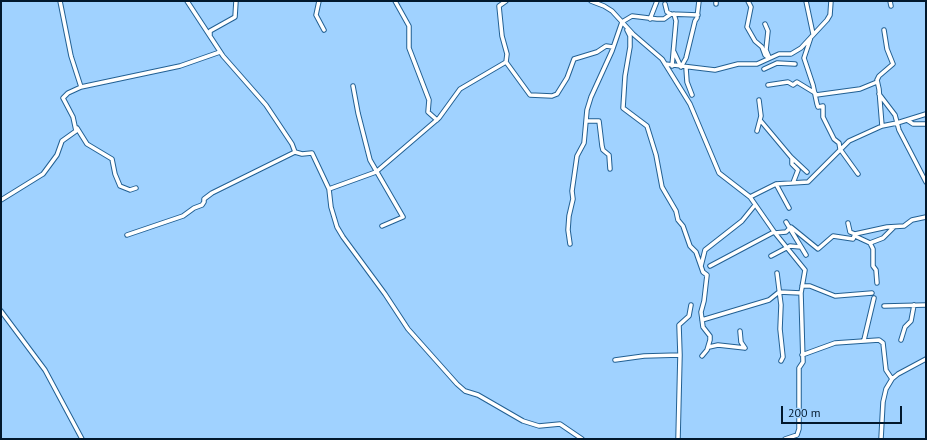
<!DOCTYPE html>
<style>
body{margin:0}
#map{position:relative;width:927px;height:440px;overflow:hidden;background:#a0d2ff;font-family:"PT Sans",sans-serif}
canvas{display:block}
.frame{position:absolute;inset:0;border:2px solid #01182d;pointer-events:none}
.scale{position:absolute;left:781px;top:406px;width:121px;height:18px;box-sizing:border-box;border:2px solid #01182d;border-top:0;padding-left:5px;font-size:12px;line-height:14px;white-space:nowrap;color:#01182d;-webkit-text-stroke:3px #a0d2ff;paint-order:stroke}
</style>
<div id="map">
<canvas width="927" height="440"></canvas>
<div class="frame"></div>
<div class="scale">200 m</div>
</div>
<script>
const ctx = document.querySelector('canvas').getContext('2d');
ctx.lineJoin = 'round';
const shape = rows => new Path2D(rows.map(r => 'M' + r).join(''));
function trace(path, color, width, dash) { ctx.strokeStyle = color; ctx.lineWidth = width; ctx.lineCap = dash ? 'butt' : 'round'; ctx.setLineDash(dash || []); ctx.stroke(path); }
const minor = shape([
 [60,1,71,56,81,87],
 [187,1,223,56,266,105,292,144,295,152,302,154,312,153,329,189,331,207,337,227,343,237,385,294,408,329,457,384,465,391,478,395,523,421,539,426,560,424,582,439],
 [319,1,316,15,324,30],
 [395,1,409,26,409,48,429,100,428,112,437,120],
 [591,1,604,6,612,11,633,34,662,59,690,104,719,173,750,197,775,233,805,270,801,293,803,362,799,368,799,429,797,435,785,439],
 [716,1,716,4],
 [748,1,751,7,747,27,755,41,762,47,765,55,769,58],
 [806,1,813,34],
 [890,1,891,6],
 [665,4,667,12,671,14],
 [650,19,657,1],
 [765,24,768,31,766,50,769,57],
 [627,30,630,36,630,47,625,76,623,108,647,126,656,155,662,187,676,211,678,220,683,226,690,246,696,252,703,272,707,275,704,301,701,312,703,327,710,336,710,340,707,350,702,356],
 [210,35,210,31,235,17,236,1],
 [811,37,804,58,813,85,817,104,818,107,823,106,823,117,834,139,839,143,840,149,858,174],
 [674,52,681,67],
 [506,62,530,95,552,96,557,94,567,78,574,59,597,52,606,46,613,47],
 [665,64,715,70,738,64,757,64,779,54,791,54,801,48,827,20,830,15,831,1],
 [672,66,676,21,674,14],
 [681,67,686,58,695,21,697,18,699,1],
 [686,68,687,82,692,95],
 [764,69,777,63,795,64],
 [768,85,788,82,793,85,797,82,815,93],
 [353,86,358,113,370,160,403,217,382,226],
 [879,94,895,115,899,130,926,182],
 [816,95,860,89,877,82],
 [760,120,791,157,807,172],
 [907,120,913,124,926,124],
 [586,121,599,121,602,146,603,150,609,155,610,169],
 [882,126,879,89,877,80,879,76,893,64,887,49,884,30],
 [77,128,87,144,112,159,115,174,120,186,130,190,136,188],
 [757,131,761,116,759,100],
 [792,158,792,164,798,170,793,183],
 [776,184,789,208],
 [329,189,376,172,439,118,460,89,506,62,507,54,502,36,499,6,506,1],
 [750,197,776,184,808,182,849,141,882,126,897,123,926,114],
 [1,200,43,174,57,155,62,141,76,131,73,117,63,98,68,93,81,87,180,66,220,52],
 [786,222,806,255],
 [848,223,850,232,855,234,887,227,904,226,912,220,926,217],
 [775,233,786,232,791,227,818,249,833,236,853,239,855,234],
 [127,235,183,216,194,208,202,205,204,202,204,199,212,193,295,152],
 [855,236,870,243,883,238,894,227],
 [870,243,873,249,873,266,876,270,877,283],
 [570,244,568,230,569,216,573,199,572,191,577,156,584,143,587,110,591,97,612,51,622,22,632,16,657,19,664,19,671,14,698,15],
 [771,256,790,246,801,247],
 [701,266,705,250,742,221,755,205],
 [710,266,774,232],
 [777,273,781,305,780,329,783,357,781,361],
 [802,286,810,286,835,296,872,293],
 [884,306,926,305],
 [1,311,45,370,82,439],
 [702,320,769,300,779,292,801,293],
 [740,331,741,342,745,348],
 [864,340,874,298],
 [901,340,905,327,911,321,914,305],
 [709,347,718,345,745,348],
 [680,355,679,325,689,316,691,305],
 [802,355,835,343,879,340,883,343,886,370,892,379],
 [615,360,644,356,680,355,678,439],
 [881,439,883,402,886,389,892,379,898,374,926,359]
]);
trace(minor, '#226093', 5.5);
trace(minor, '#fff', 3.5);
</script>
